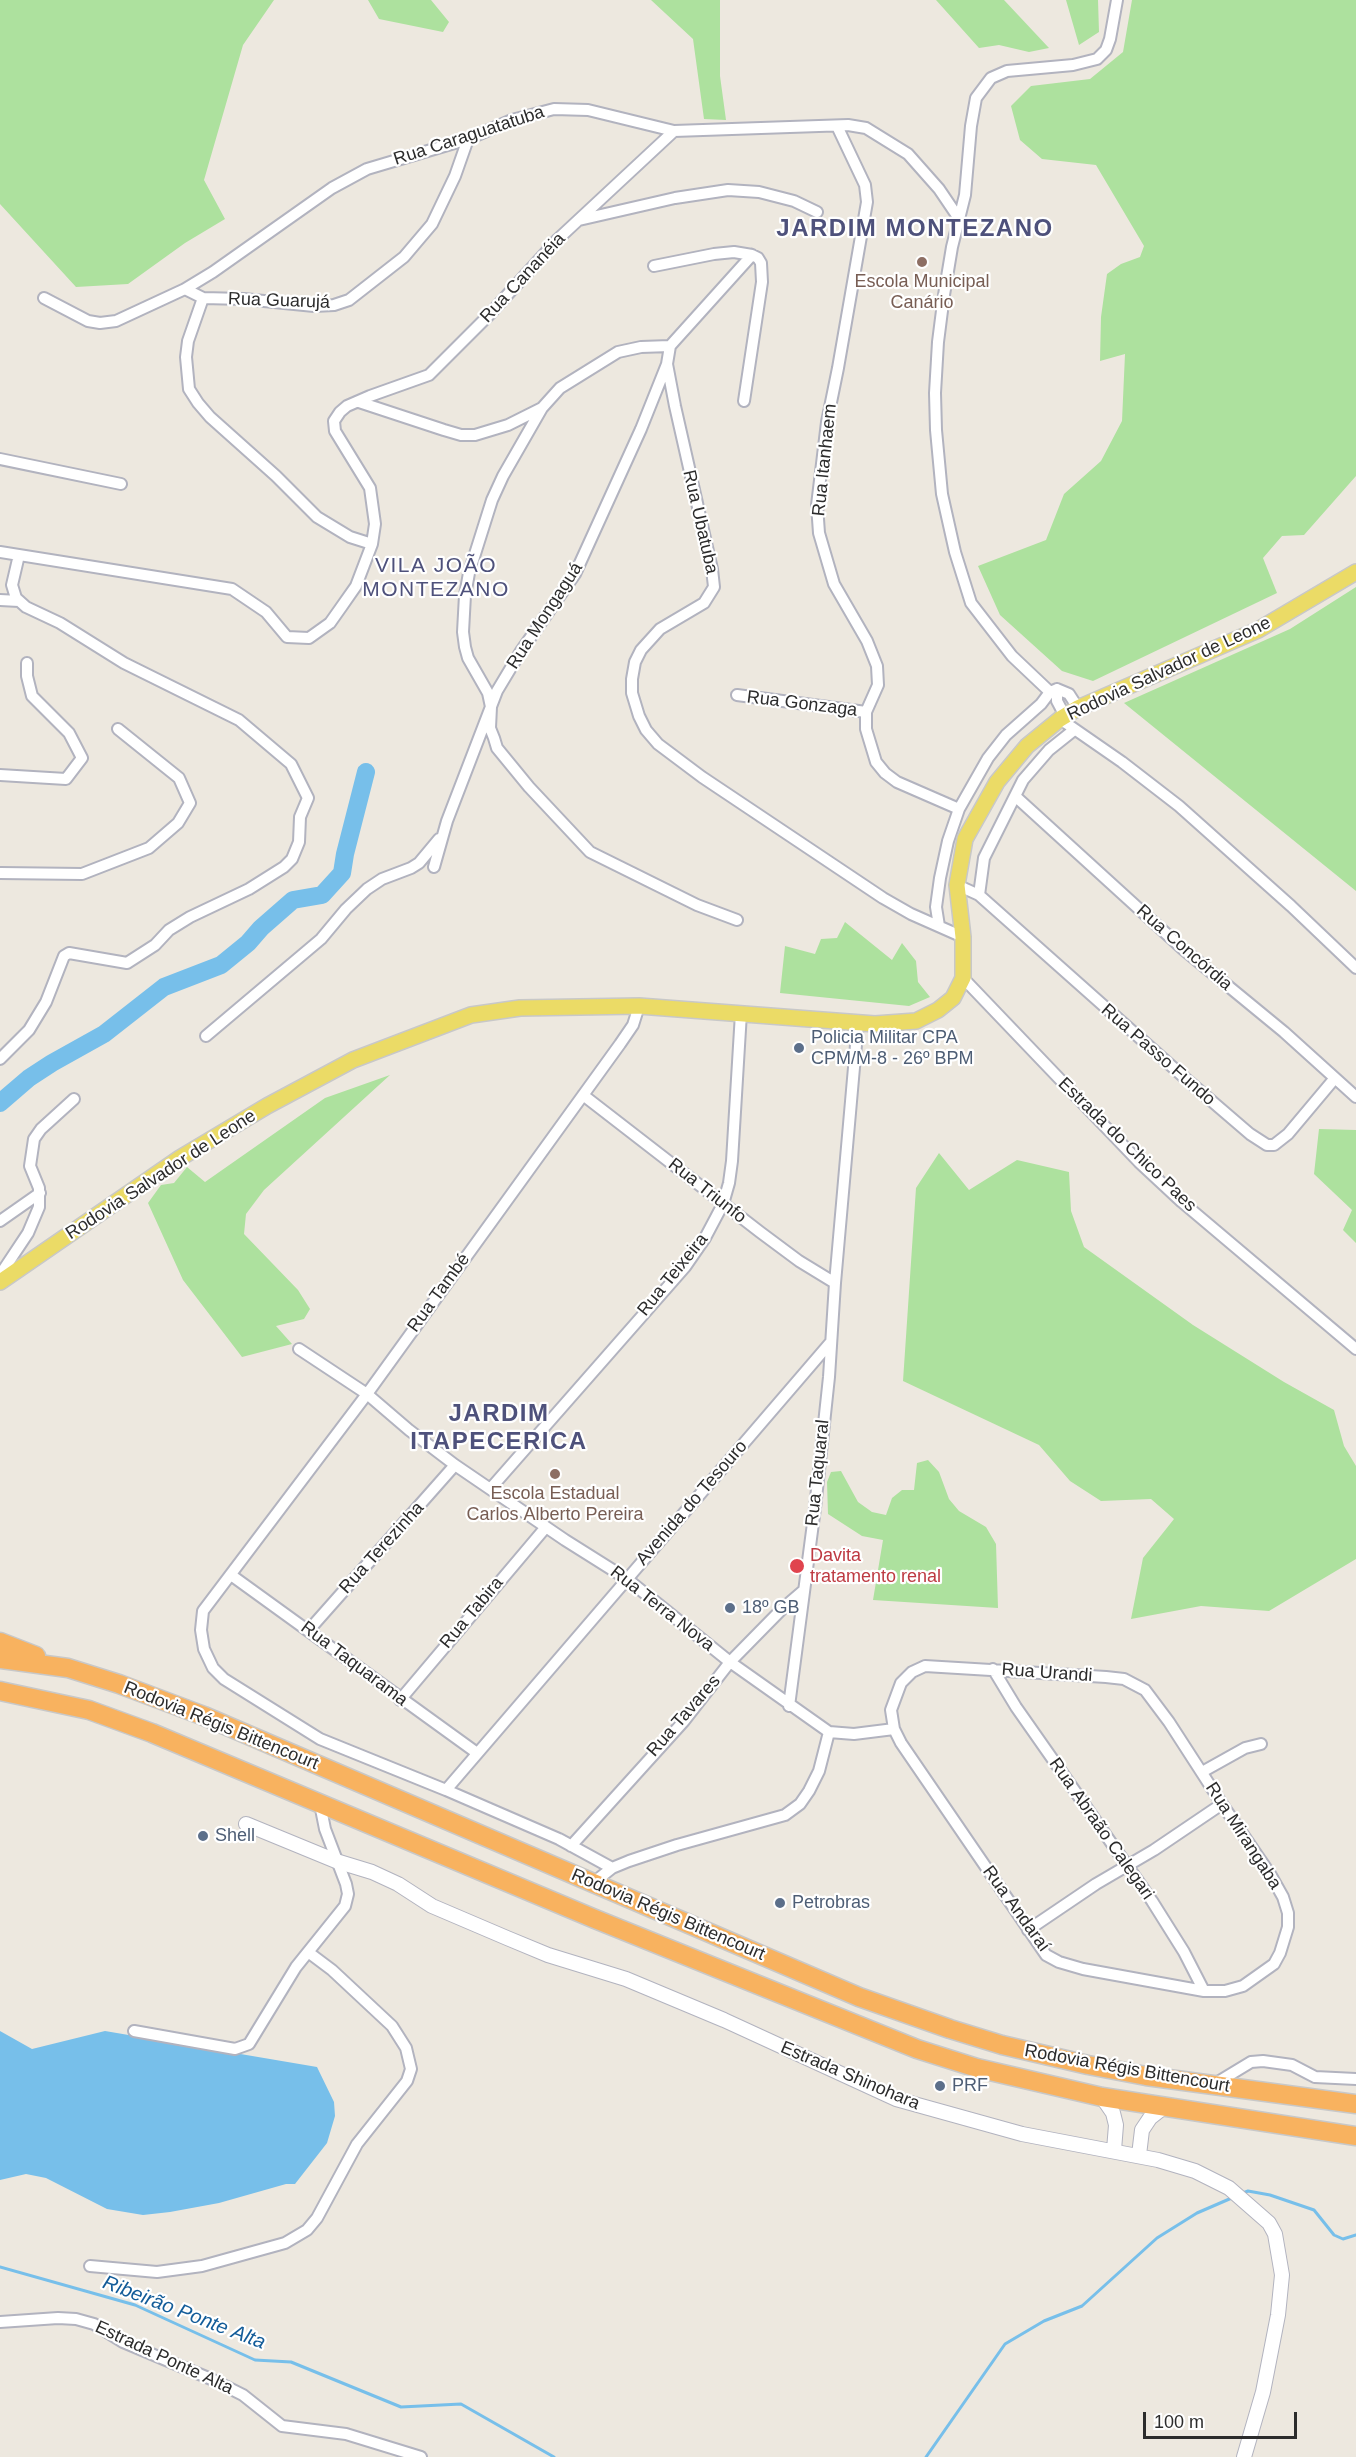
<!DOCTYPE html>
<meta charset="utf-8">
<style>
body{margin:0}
#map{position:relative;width:1356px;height:2457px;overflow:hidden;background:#ede8df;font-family:Arial,sans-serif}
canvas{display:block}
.scale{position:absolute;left:1143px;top:2412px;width:154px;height:27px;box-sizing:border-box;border:3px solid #2c2c2c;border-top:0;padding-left:8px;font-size:18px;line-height:21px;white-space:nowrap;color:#2c2c2c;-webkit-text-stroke:4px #fff;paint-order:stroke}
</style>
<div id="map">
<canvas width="1356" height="2457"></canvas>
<div class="scale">100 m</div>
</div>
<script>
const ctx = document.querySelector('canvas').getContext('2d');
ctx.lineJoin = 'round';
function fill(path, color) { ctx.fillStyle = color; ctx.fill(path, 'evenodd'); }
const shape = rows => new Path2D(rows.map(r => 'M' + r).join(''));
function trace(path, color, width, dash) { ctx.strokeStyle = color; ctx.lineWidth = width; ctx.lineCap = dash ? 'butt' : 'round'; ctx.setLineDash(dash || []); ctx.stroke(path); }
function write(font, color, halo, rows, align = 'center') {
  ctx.font = font + ' Arial,sans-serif'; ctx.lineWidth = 4.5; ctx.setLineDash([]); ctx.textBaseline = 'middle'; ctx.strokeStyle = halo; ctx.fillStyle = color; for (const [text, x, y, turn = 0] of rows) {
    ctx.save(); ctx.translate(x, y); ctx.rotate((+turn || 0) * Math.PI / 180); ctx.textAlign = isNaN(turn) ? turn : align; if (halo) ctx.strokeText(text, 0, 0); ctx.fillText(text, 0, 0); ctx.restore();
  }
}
const green = shape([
 [0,0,274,0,243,45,204,180,225,219,185,243,128,284,76,287,0,204],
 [368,0,431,0,449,22,443,32,379,19],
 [651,0,720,0,720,76,726,120,704,119,693,39],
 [936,0,1004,0,1049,48,1029,52,999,45,979,48],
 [1066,0,1098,0,1099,32,1079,45],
 [1132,0,1356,0,1356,476,1304,535,1282,536,1263,558,1277,593,1093,681,1062,671,1000,615,978,566,1046,540,1064,494,1101,461,1122,421,1125,354,1100,361,1101,317,1107,274,1121,264,1140,257,1144,246,1096,165,1042,159,1020,140,1011,106,1031,86,1090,79,1123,52],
 [1356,587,1356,891,1124,703,1290,629],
 [845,922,892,960,902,943,916,961,918,982,930,997,909,1006,780,993,785,946,815,954,821,939,837,938],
 [390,1075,264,1190,246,1214,244,1234,298,1290,310,1309,304,1319,276,1326,292,1344,242,1357,183,1280,148,1203,161,1185,174,1183,187,1167,205,1182,325,1098],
 [1319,1129,1356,1130,1356,1243,1343,1230,1352,1210,1314,1174],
 [939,1153,969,1190,1017,1160,1069,1172,1071,1211,1084,1247,1193,1325,1284,1382,1334,1410,1344,1446,1356,1466,1356,1559,1269,1611,1201,1606,1131,1619,1143,1558,1174,1519,1151,1499,1101,1501,1070,1481,1039,1445,903,1381,916,1188],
 [928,1460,939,1472,949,1499,959,1511,986,1527,996,1544,998,1608,873,1600,883,1540,862,1536,828,1514,827,1482,831,1472,841,1471,858,1502,872,1512,886,1515,892,1498,902,1490,914,1490,917,1463]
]);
const water = shape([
 [0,2031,32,2049,105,2031,317,2067,334,2102,335,2116,327,2143,295,2184,286,2184,219,2203,170,2212,143,2215,107,2209,46,2178,26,2174,0,2180]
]);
const stream = shape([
 [1243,2193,1248,2191,1270,2195,1314,2210,1334,2235,1343,2239,1356,2235],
 [0,2267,135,2305,255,2360,291,2362,401,2407,461,2404,554,2457],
 [926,2457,1005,2344,1044,2321,1082,2306,1157,2238,1197,2213,1234,2197]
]);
const river = shape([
 [0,1103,29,1078,52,1063,104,1034,164,987,221,965,248,943,261,928,293,900,322,895,342,873,345,854,366,772]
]);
const street = shape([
 [837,126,865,185,867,202,838,368,827,422,817,505,819,533,834,584,867,641,877,666,878,685,866,712,866,729,876,762,885,773,897,782,959,809],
 [579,220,675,198,728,190,759,192,794,201,817,212],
 [654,266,714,254,734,252,752,255],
 [185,289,203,298,244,299,314,306,334,305,349,300,404,257,432,224,455,176,468,139],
 [44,298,88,321,100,323,116,321,185,289,213,272,332,188,367,169,468,139,512,120,554,109,588,110,674,131,848,125,866,128,908,154,939,189,960,220],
 [203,298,188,341,186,357,189,389,198,403,210,417,276,476,317,517,350,537,372,544],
 [670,346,667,364,675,406,712,569,714,587,704,603,660,629,641,650,635,662,632,679,632,693,639,716,646,730,658,744,702,777,883,898,911,914,963,937],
 [670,346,752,255,758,258,761,263,762,282,744,401],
 [359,402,444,430,461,435,475,435,508,425,542,408,560,388,618,352,641,347,670,346],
 [542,408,503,476,492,500,469,573,465,595,463,632,465,647,468,658,488,693,491,707,490,728,494,738,497,748,529,787,590,852,697,905,737,920],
 [0,459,121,484],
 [0,552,232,589,266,612,287,637,309,638,330,623,342,606,356,586,372,544,375,524,370,488,335,431,334,421,340,412,347,406,370,396,429,375,490,314,558,239,674,131],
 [0,600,19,601],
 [1057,689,1057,701,1065,716],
 [737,695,866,712],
 [1078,708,1069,694,1057,689,1050,692,1012,656,971,603,955,552,942,494,936,430,935,393,938,342,944,295,952,247,965,195,971,126,976,98,991,78,1007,71,1073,65,1097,59,1106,50,1110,39,1117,0],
 [1060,719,1122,762,1179,806,1291,906,1356,968],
 [0,775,66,779,82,758,69,733,32,696,27,676,27,663],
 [1015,796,1183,949,1284,1032,1356,1097],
 [434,867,447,821,497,691,521,651,575,574,641,429,667,364],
 [0,873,82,874,149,848,178,823,190,803,179,778,118,729],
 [957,885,979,895,1186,1079,1250,1134,1267,1145,1274,1145,1288,1134,1335,1078],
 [979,895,984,858,1023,780,1049,750,1074,730],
 [939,926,936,907,940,878,948,841,959,809,988,758,1006,735,1041,704,1050,692],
 [963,978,1139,1162,1182,1202,1356,1349],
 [206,1036,321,939,346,909,367,889,382,879,411,868,419,863,439,839],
 [0,1059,29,1030,46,1002,64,956,69,953,127,963,155,945,169,930,190,917,249,889,284,867,292,859,299,842,300,817,308,798,291,764,239,720,124,663,60,623,26,607,16,598,12,585,19,555],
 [583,1095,760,1232,799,1261,835,1283],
 [0,1221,40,1193],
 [0,1275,28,1233,39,1207,39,1188,30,1166,34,1139,41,1129,74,1099],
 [299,1349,367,1394,409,1430,455,1465,565,1540,627,1579,730,1662,829,1732,854,1734,894,1729],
 [491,1488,685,1267,705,1238,723,1204,729,1183,732,1161,741,1013],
 [231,1575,477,1753],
 [309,1630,455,1465],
 [925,1666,1106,1677,1124,1679,1145,1690,1169,1722,1222,1804,1270,1874,1283,1897,1288,1913,1288,1927,1280,1953,1274,1964,1243,1986,1225,1991,1204,1991,1083,1969,1059,1962,1046,1955,901,1743,894,1729,891,1710,901,1683,912,1672,925,1666],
 [993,1669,1016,1707,1152,1901,1184,1952,1204,1991],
 [400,1700,546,1527],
 [789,1706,815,1508,829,1377,835,1283,858,1022],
 [1202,1772,1245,1748,1261,1744],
 [446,1790,320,1739,224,1679,213,1668,204,1649,201,1630,203,1611,367,1394,620,1044,633,1025,639,1006],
 [571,1846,684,1721,730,1662,782,1609,803,1591],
 [612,1868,559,1839,446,1790,830,1343],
 [593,1883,612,1868,629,1861,677,1845,785,1815,800,1804,809,1791,819,1771,829,1732],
 [1028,1930,1096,1884,1154,1850,1222,1804],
 [134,2031,235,2049,249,2044,296,1967,345,1906,348,1894,346,1884,325,1829,320,1804],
 [1213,2085,1251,2062,1263,2061,1292,2065,1315,2077,1356,2079],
 [90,2266,157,2272,202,2266,285,2243,307,2230,317,2218,357,2144,407,2081,411,2069,406,2048,392,2026,332,1970,308,1952],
 [0,2322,58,2318,76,2319,94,2324,123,2342,211,2379,243,2395,282,2426,346,2434,421,2457]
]);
const secondary = shape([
 [246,1824,336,1861,372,1872,398,1884,432,1906,507,1938,548,1955,626,1979,724,2020,896,2099,1022,2134,1158,2160,1195,2171,1229,2188,1269,2223,1275,2234,1282,2275,1278,2315,1263,2392,1244,2457],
 [1102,2097,1113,2113,1116,2125,1114,2150],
 [1139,2155,1142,2130,1150,2118,1164,2107]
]);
const primary = shape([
 [0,1282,180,1158,267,1106,353,1060,471,1015,520,1008,639,1006,875,1024,916,1021,938,1010,953,998,963,978,963,937,957,885,965,839,997,782,1027,746,1060,719,1078,708,1258,630,1356,572]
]);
const highway = shape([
 [0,1642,36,1656],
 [0,1659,68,1668,119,1684,204,1716,859,1997,950,2029,1002,2045,1088,2065,1146,2076,1356,2104],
 [0,1691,89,1710,152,1733,595,1919,917,2049,977,2068,1102,2097,1356,2136]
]);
const markers = [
 [922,262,6,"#8d6e63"],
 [799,1048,6,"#5c6f8a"],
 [555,1474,6,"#8d6e63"],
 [797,1566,8,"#e0444e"],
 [730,1608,6,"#5c6f8a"],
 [203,1836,6,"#5c6f8a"],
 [780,1903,6,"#5c6f8a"],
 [940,2086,6,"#5c6f8a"]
];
const streetNames = [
 ["Rua Caraguatatuba",469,136,-18],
 ["Rua Cananéia",523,278,-47],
 ["Rua Guarujá",279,301,2],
 ["Rua Itanhaem",825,460,-84],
 ["Rua Ubatuba",700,522,77],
 ["Rua Mongaguá",545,616,-57],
 ["Rodovia Salvador de Leone",1169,669,-25],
 ["Rua Gonzaga",802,704,7],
 ["Rua Concórdia",1184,948,41],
 ["Rua Passo Fundo",1158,1055,41],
 ["Estrada do Chico Paes",1127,1145,44],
 ["Rodovia Salvador de Leone",161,1175,-33],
 ["Rua Triunfo",707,1191,38],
 ["Rua Teixeira",673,1275,-51],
 ["Rua També",439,1293,-54],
 ["Rua Taquaral",818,1473,-84],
 ["Avenida do Tesouro",692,1503,-49],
 ["Rua Terezinha",382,1548,-48],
 ["Rua Terra Nova",662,1609,38],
 ["Rua Tabira",472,1613,-50],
 ["Rua Taquarama",354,1664,37],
 ["Rua Urandi",1047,1673,4],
 ["Rua Tavares",684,1716,-49],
 ["Rodovia Régis Bittencourt",221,1726,22],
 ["Rua Abraão Calegari",1101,1829,55],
 ["Rua Mirangaba",1243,1836,57],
 ["Rua Andaraí",1016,1909,54],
 ["Rodovia Régis Bittencourt",668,1915,23],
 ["Rodovia Régis Bittencourt",1127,2069,10],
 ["Estrada Shinohara",850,2076,23],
 ["Estrada Ponte Alta",164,2358,25]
];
const educationNames = [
 ["Escola Municipal",922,282],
 ["Canário",922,303],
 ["Escola Estadual",555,1494],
 ["Carlos Alberto Pereira",555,1515]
];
const serviceNames = [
 ["Policia Militar CPA",811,1038],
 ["CPM/M-8 - 26º BPM",811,1059],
 ["18º GB",742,1608],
 ["Shell",215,1836],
 ["Petrobras",792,1903],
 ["PRF",952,2086]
];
const healthNames = [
 ["Davita",810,1556],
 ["tratamento renal",810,1577]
];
const waterNames = [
 ["Ribeirão Ponte Alta",184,2313,21]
];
const quarterNames = [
 ["VILA JOÃO",436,566],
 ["MONTEZANO",436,590]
];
const districtNames = [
 ["JARDIM MONTEZANO",915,229],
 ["JARDIM",499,1414],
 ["ITAPECERICA",499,1442]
];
fill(green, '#ade19e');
fill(water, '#77bfea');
trace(stream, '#77bfea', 3);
trace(river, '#77bfea', 18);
trace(street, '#b2b3bf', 14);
trace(secondary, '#b2b3bf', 16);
trace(primary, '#c8c8c8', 18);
trace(highway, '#c8c8c8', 21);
trace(street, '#fff', 10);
trace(secondary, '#fff', 14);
trace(primary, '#ebdb66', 15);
trace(highway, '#f8b25f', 18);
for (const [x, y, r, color] of markers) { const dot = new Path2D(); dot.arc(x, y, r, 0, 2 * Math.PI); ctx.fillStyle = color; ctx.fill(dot); trace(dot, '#fff', 2); }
write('18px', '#2c2c2c', '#fff', streetNames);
write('18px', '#785e54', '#fff', educationNames);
write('18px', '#4e5e75', '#fff', serviceNames, 'left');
write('18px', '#be3a42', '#fff', healthNames, 'left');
write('italic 20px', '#135c99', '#fff', waterNames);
ctx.letterSpacing = '1.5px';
write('21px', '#4e517b', '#fff', quarterNames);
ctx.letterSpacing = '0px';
ctx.letterSpacing = '1.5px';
write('bold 24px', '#4e517b', '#fff', districtNames);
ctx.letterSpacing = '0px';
</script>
